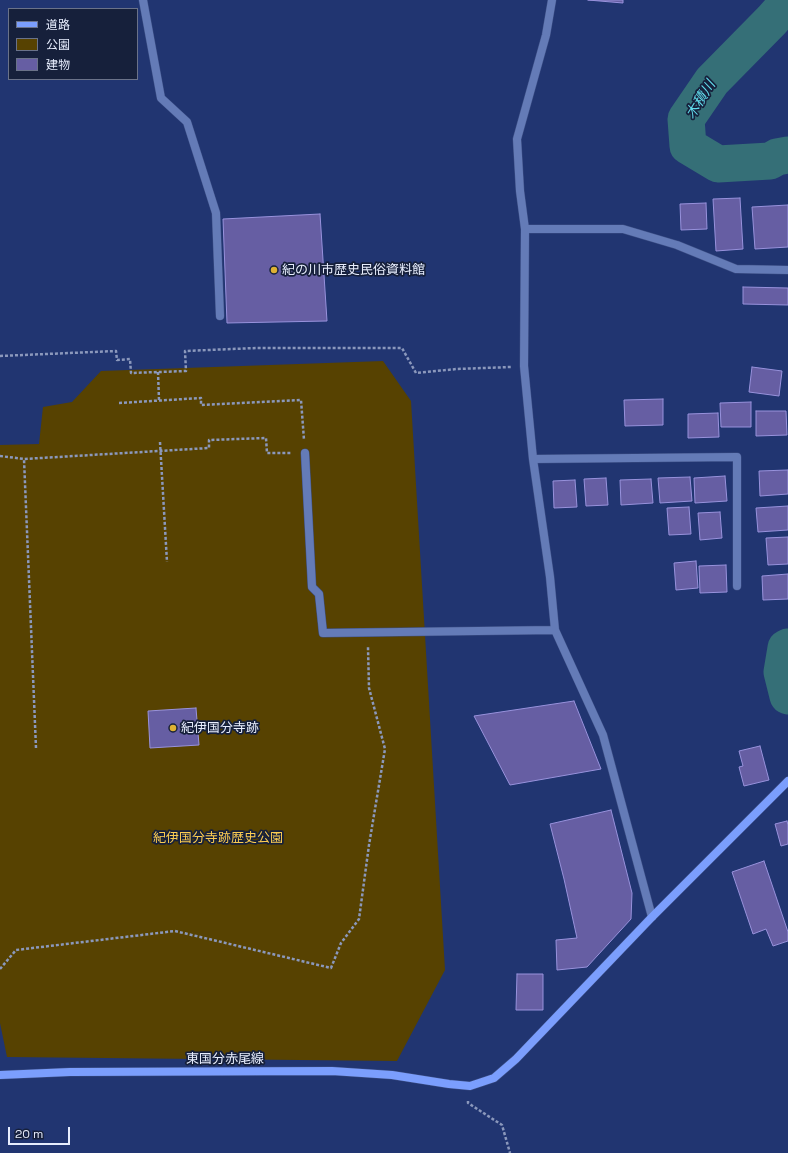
<!DOCTYPE html>
<meta charset="utf-8">
<style>
body{margin:0}
#map{position:relative;width:788px;height:1153px;overflow:hidden;background:#213571;font-family:"Space Grotesk","Noto Sans JP",sans-serif}
canvas{display:block}
.legend{position:absolute;left:8px;top:8px;width:130px;height:72px;box-sizing:border-box;background:#16203b;border:1px solid #6a7289;margin:0;padding:5px 7px;list-style:none;font-size:12px;color:#e7edfd}
.legend li{display:flex;align-items:center;gap:8px;height:20px}
.legend b{width:20px;border:1px solid #6a7289}
.scale{position:absolute;left:8px;top:1127px;width:62px;height:18px;box-sizing:border-box;border:2px solid #e7edfd;border-top:0;padding-left:5px;font-size:12px;line-height:14px;white-space:nowrap;color:#e7edfd;-webkit-text-stroke:3px #16203b;paint-order:stroke}
</style>
<div id="map">
<canvas width="788" height="1153"></canvas>
<ul class="legend">
<li><b style="height:5px;background:#7b9efd"></b>道路</li>
<li><b style="height:11px;background:#574201"></b>公園</li>
<li><b style="height:11px;background:#665ea3"></b>建物</li>
</ul>
<div class="scale">20 m</div>
</div>
<script>
const ctx = document.querySelector('canvas').getContext('2d');
ctx.lineJoin = 'round';
function fill(path, color) { ctx.fillStyle = color; ctx.fill(path, 'evenodd'); }
const shape = rows => new Path2D(rows.map(r => 'M' + r).join(''));
function trace(path, color, width, dash) { ctx.strokeStyle = color; ctx.lineWidth = width; ctx.lineCap = dash ? 'butt' : 'round'; ctx.setLineDash(dash || []); ctx.stroke(path); }
function write(font, color, halo, rows, align = 'center') {
  ctx.font = font + ' "Space Grotesk","Noto Sans JP",sans-serif'; ctx.lineWidth = 3.5; ctx.setLineDash([]); ctx.textBaseline = 'middle'; ctx.strokeStyle = halo; ctx.fillStyle = color; for (const [text, x, y, turn = 0] of rows) {
    ctx.save(); ctx.translate(x, y); ctx.rotate((+turn || 0) * Math.PI / 180); ctx.textAlign = isNaN(turn) ? turn : align; if (halo) ctx.strokeText(text, 0, 0); ctx.fillText(text, 0, 0); ctx.restore();
  }
}
const green = shape([
 [383,361,411,401,445,970,397,1061,7,1057,0,1023,0,445,39,444,43,407,72,402,101,371]
]);
const river = shape([
 [788,2,772,20,712,81,686,119,688,146,718,164,770,161,777,157,788,155],
 [788,647,786,648,782,672,788,696]
]);
const building = shape([
 [588,0,623,0,623,3,588,0],
 [740,198,743,249,716,251,713,199,740,198],
 [706,203,707,229,681,230,680,204,706,203],
 [788,205,788,247,755,249,752,207,788,205],
 [320,214,327,321,227,323,223,219,320,214],
 [743,287,788,288,788,305,743,304,743,287],
 [752,367,782,371,779,396,749,392,752,367],
 [663,399,663,425,625,426,624,400,663,399],
 [751,402,751,427,721,427,720,403,751,402],
 [756,411,786,411,787,435,756,436,756,411],
 [718,413,719,437,688,438,688,414,718,413],
 [788,470,788,494,760,496,759,471,788,470],
 [725,476,727,501,695,503,694,478,725,476],
 [690,477,692,501,660,503,658,478,690,477],
 [606,478,608,505,586,506,584,479,606,478],
 [651,479,653,503,621,505,620,480,651,479],
 [575,480,577,507,554,508,553,481,575,480],
 [788,506,788,530,758,532,756,508,788,506],
 [689,507,691,534,669,535,667,508,689,507],
 [720,512,722,538,700,540,698,513,720,512],
 [788,537,788,564,768,565,766,538,788,537],
 [696,561,698,588,676,590,674,563,696,561],
 [726,565,727,592,700,593,699,566,726,565],
 [788,574,788,599,763,600,762,576,788,574],
 [574,701,601,769,510,785,474,716,574,701],
 [196,708,199,745,150,748,148,711,196,708],
 [760,746,769,780,744,786,739,767,743,766,739,751,760,746],
 [611,810,632,893,631,919,587,967,557,970,556,940,577,938,564,879,550,824,611,810],
 [787,821,788,825,788,844,781,846,775,824,787,821],
 [764,861,788,932,788,941,773,946,766,929,753,934,732,872,764,861],
 [517,974,543,974,543,1010,516,1010,517,974]
]);
const path = shape([
 [0,356,116,351,117,360,130,359,131,373,186,371,185,351,256,348,402,348,416,373,457,369,511,367],
 [158,372,159,400],
 [119,403,201,398,201,405,301,400,304,440],
 [160,442,167,562],
 [0,456,24,459],
 [36,748,24,459,209,448,209,440,266,438,267,453,291,453],
 [0,969,16,950,175,931,331,968,341,943,359,919,369,845,385,749,369,688,368,647],
 [468,1101,468,1103,502,1125,510,1153]
]);
const street = shape([
 [143,0,161,98,187,122,216,213,220,316],
 [552,0,546,35,517,139,520,191,525,229,524,366,533,459,550,577,555,630,603,735,652,917],
 [525,229,623,229,677,245,736,269,788,270],
 [305,453,312,587,319,594,323,633,555,630],
 [533,459,737,457,737,586]
]);
const secondary = shape([
 [0,1075,70,1072,332,1071,392,1075,449,1084,470,1086,494,1078,516,1059,652,917,788,781]
]);
const markers = [
 [274,270,4,"#deb133"],
 [173,728,4,"#deb133"]
];
const poiNames = [
 ["紀の川市歴史民俗資料館",282,270],
 ["紀伊国分寺跡",181,728]
];
const parkNames = [
 ["紀伊国分寺跡歴史公園",218,838]
];
const streetNames = [
 ["東国分赤尾線",225,1059]
];
const waterNames = [
 ["木積川",701,100,-58]
];
fill(green, '#574201');
trace(river, '#356f77', 37);
fill(building, '#665ea3');
trace(building, '#9892dc', 1);
trace(street, '#3d4f85', 9);
trace(secondary, '#3d4f85', 9);
trace(path, '#8b98bc', 2.5, [3, 2]);
trace(street, '#647bb7', 8);
trace(secondary, '#7b9efd', 8);
for (const [x, y, r, color] of markers) { const dot = new Path2D(); dot.arc(x, y, r, 0, 2 * Math.PI); ctx.fillStyle = color; ctx.fill(dot); trace(dot, '#16203b', 1.5); }
write('13px', '#e7edfd', '#16203b', poiNames, 'left');
write('13px', '#fbcc51', '#16203b', parkNames);
write('13px', '#e7edfd', '#16203b', streetNames);
write('italic 14px', '#61daea', '#16203b', waterNames);
</script>
